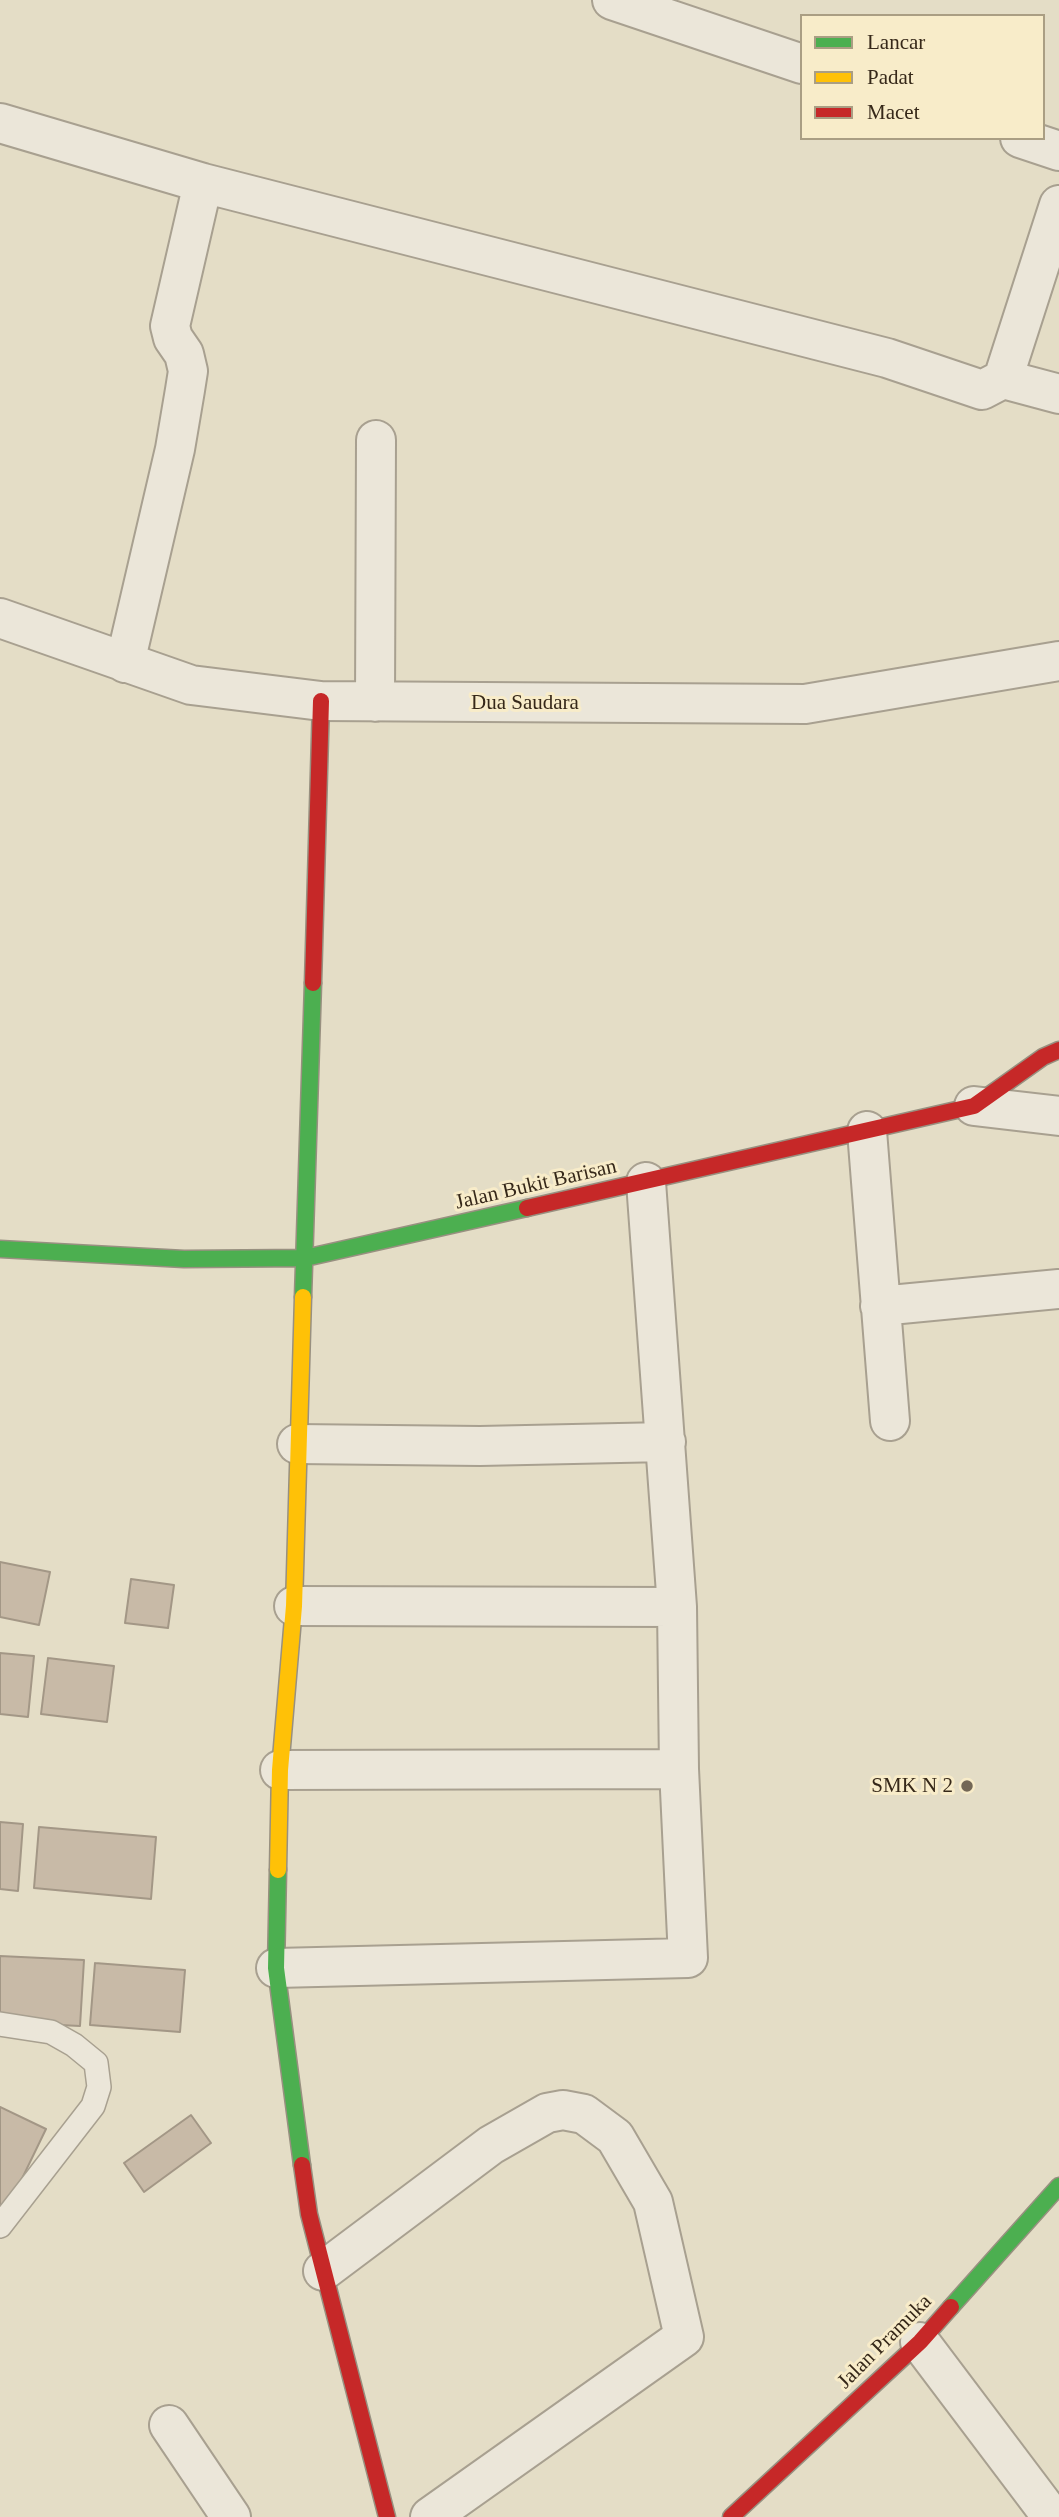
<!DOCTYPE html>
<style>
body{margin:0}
#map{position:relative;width:1059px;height:2517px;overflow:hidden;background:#e4ddc6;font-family:"Times New Roman",serif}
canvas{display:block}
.legend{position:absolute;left:800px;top:14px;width:245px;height:126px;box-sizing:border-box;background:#f8ecc9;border:2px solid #aa9e83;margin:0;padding:9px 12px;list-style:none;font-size:21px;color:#362819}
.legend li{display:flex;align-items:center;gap:14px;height:35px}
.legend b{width:35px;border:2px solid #aa9e83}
</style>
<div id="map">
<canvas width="1059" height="2517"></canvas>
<ul class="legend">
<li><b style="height:9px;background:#4caf50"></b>Lancar</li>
<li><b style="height:9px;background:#ffc107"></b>Padat</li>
<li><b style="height:9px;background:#c62828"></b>Macet</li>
</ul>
</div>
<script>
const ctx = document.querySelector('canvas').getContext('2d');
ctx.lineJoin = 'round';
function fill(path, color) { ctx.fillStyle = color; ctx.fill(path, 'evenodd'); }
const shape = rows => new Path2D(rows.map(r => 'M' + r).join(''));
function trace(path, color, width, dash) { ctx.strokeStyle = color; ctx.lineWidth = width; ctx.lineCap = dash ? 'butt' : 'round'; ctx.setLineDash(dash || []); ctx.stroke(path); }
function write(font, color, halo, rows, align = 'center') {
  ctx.font = font + ' "Times New Roman",serif'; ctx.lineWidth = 6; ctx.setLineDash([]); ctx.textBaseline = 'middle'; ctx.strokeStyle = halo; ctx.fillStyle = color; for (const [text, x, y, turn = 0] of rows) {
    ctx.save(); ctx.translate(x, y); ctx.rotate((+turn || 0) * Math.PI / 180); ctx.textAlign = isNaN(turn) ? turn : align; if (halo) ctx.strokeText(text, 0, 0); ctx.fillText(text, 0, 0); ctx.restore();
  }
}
const building = shape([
 [0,1562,50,1572,39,1625,0,1617,0,1562],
 [131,1579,174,1585,168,1628,125,1623,131,1579],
 [0,1653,34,1656,28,1717,0,1714,0,1653],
 [48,1658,114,1666,107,1722,41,1714,48,1658],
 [0,1822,23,1824,18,1891,0,1889,0,1822],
 [39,1827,156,1837,151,1899,34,1888,39,1827],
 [0,1956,84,1960,80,2026,0,2022,0,1956],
 [95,1963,185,1970,180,2032,90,2025,95,1963],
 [0,2107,46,2129,0,2224,0,2107],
 [191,2115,211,2143,144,2192,124,2163,191,2115]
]);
const lane = shape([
 [0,2024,51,2032,74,2045,96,2063,99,2087,93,2106,0,2226]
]);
const street = shape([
 [612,0,802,64],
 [0,123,203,183,887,358,982,390,1003,379,1059,205],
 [1020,138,1059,151],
 [1003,379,1059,394],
 [0,618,191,685,321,701,805,704,1059,661],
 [125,663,175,449,185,390,188,371,184,354,173,338,170,326,203,183],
 [375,702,376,440],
 [974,1106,1059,1116],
 [867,1131,890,1421],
 [880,1306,1059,1289],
 [297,1444,480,1446,666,1442],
 [294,1606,677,1607],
 [280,1770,679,1769],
 [276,1968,688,1958,679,1769,677,1607,646,1182],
 [323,2271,491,2145,547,2113,563,2110,584,2114,615,2137,653,2202,684,2337,430,2517],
 [920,2342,1052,2517],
 [169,2425,231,2517]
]);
const fast = shape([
 [0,1249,184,1259,305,1258,527,1208],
 [303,1297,313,983],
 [278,1870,276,1968,302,2165],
 [951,2307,1059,2186]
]);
const slow = shape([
 [278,1870,280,1770,294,1606,303,1297]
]);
const jam = shape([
 [313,983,321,701],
 [527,1208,974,1106,1043,1057,1059,1050],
 [302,2165,309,2214,387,2517],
 [731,2517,920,2342,951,2307]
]);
const markers = [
 [967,1786,7,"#736756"]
];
const streetNames = [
 ["Dua Saudara",525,703],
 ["Jalan Bukit Barisan",536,1185,-13],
 ["Jalan Pramuka",885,2342,-45]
];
const poiNames = [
 ["SMK N 2",953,1786]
];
fill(building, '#c8baa7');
trace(building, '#a39786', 2);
trace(lane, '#a8a090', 26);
trace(street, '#a8a090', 42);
trace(fast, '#989080', 19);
trace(slow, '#989080', 19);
trace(jam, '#989080', 19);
trace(lane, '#ebe6d9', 23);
trace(street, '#ebe6d9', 38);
trace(fast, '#4caf50', 16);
trace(slow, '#ffc107', 16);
trace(jam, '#c62828', 16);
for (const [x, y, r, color] of markers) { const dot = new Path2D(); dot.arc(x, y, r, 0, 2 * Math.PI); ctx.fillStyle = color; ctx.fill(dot); trace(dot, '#f8ecc9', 2.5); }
write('21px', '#362819', '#f8ecc9', streetNames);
write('21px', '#362819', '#f8ecc9', poiNames, 'right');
</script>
